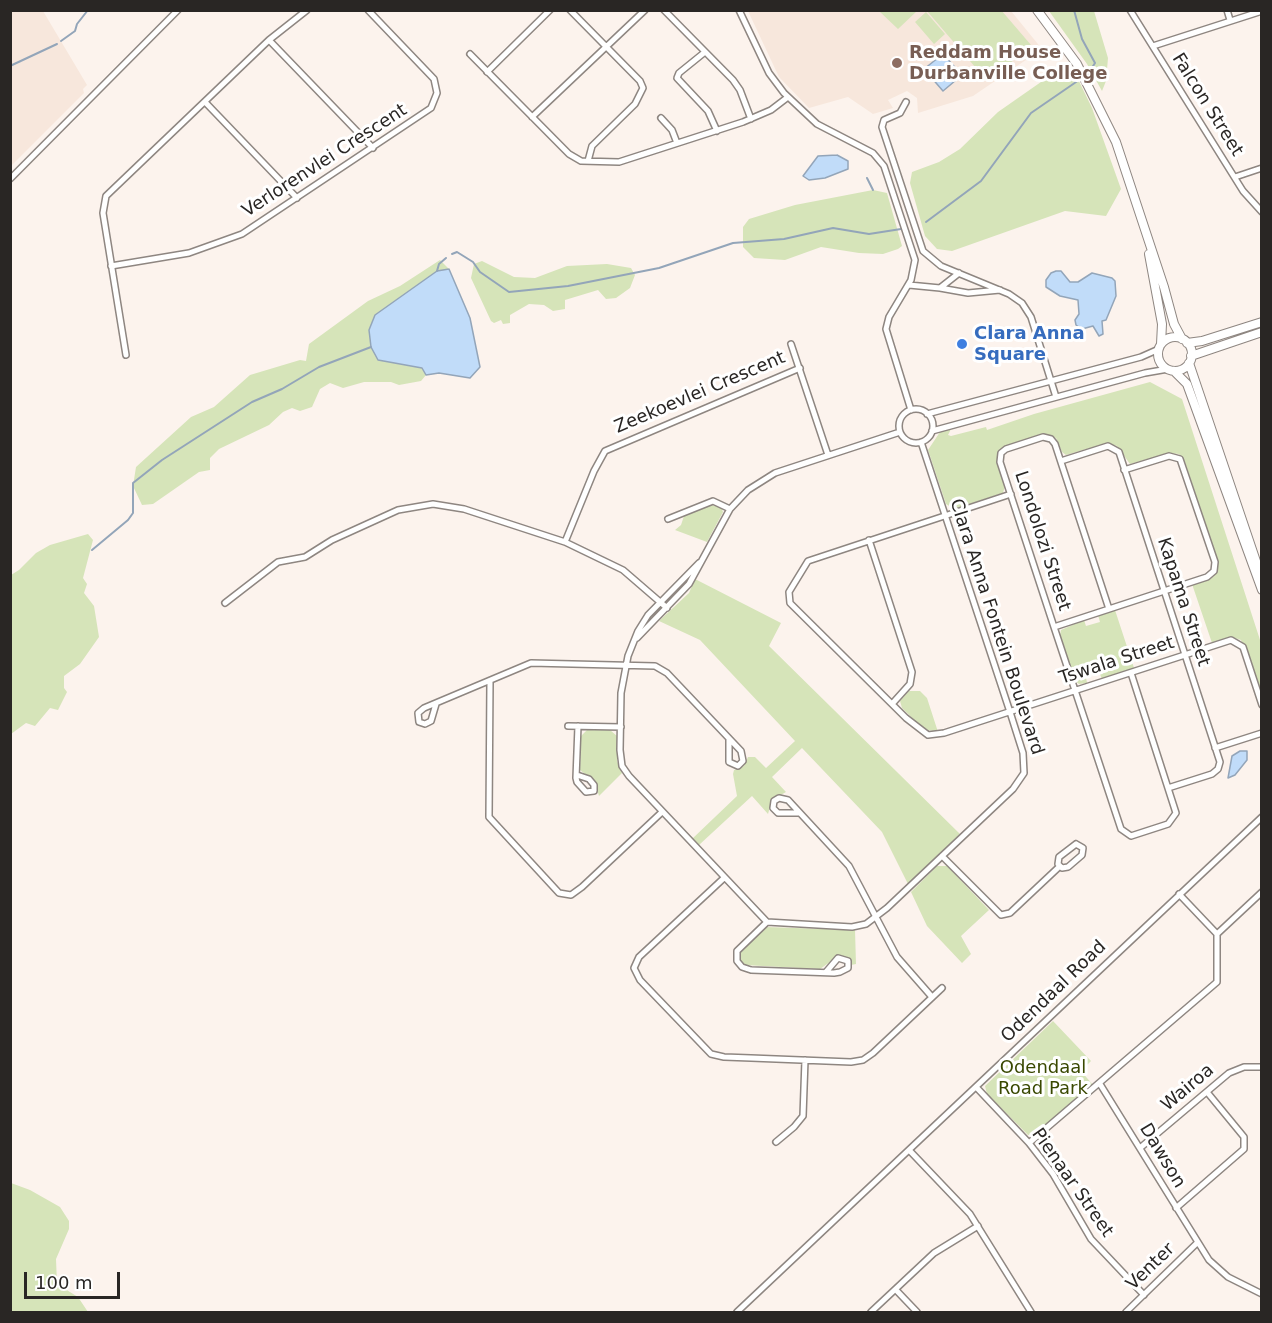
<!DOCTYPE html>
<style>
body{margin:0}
#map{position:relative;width:1272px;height:1323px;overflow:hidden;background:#fcf3ed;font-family:"DejaVu Sans",sans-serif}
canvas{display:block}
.frame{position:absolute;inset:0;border:12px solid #292624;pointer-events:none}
.scale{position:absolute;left:24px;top:1272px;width:96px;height:27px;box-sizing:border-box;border:3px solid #292624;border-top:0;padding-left:8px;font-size:18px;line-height:21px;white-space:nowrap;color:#292624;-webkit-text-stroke:4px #fff;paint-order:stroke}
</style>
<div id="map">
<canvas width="1272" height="1323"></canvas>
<div class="frame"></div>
<div class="scale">100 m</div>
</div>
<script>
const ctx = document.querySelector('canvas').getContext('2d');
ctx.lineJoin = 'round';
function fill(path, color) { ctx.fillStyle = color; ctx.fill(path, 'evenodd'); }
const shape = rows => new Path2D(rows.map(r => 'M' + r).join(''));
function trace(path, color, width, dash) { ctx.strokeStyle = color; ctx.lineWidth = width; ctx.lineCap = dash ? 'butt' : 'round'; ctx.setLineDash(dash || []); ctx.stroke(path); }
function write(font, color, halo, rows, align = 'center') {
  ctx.font = font + ' "DejaVu Sans",sans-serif'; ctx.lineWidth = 6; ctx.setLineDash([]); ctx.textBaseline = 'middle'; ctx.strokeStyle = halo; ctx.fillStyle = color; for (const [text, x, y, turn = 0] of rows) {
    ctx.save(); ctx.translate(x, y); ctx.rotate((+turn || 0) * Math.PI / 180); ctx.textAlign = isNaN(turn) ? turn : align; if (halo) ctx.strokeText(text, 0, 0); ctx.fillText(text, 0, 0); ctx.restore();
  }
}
const built = shape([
 [11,10,43,11,87,85,83,89,84,93,11,166],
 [748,11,1011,11,1042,49,973,96,918,113,917,98,907,91,888,100,893,108,873,114,848,97,809,108,779,77]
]);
const green = shape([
 [1001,10,1031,45,988,82,927,11],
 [879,11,917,11,898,29],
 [1049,11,1094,11,1108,58,1106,81,1102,91,1087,64],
 [926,12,945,34,934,44,915,22],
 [1061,68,1076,75,1092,108,1121,189,1106,216,1065,211,952,251,937,249,925,236,910,183,912,172,939,162,960,149,998,112],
 [873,190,887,193,902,246,898,249,883,254,859,253,821,247,785,260,754,258,743,247,743,227,749,219,795,205],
 [440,260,449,269,437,272,376,315,369,330,378,360,422,368,426,375,421,381,399,385,391,382,364,382,343,388,330,383,320,389,312,407,300,411,292,408,283,412,269,425,219,449,210,458,210,470,199,472,153,504,142,505,133,486,136,467,191,417,214,407,250,375,300,360,306,361,309,344,368,301,400,286],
 [482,261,514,277,535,278,567,266,607,264,631,268,635,275,630,288,616,298,606,299,598,290,565,300,565,309,553,311,544,305,529,304,510,315,510,323,503,324,501,320,494,323,491,321,471,278,474,264],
 [1150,382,1182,399,1261,643,1261,695,1241,640,1232,637,1212,643,1192,584,1213,577,1218,569,1218,562,1185,462,1179,454,1169,453,1130,464,1117,446,1107,443,1066,455,1062,452,1056,438,1043,434,1006,446,999,452,997,461,1005,486,1003,493,954,509,946,504,928,450,940,432,951,429,948,435,951,436,986,427,987,430,1034,414],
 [711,505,721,507,723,512,707,542,675,530,681,525,684,516],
 [88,534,93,540,83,578,87,584,84,593,94,606,99,637,80,664,64,676,64,688,67,692,58,710,50,708,35,726,26,723,11,734,11,575,19,570,36,553,50,545],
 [695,579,781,623,769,646,960,834,908,884,882,832,802,748,772,777,786,792,772,800,768,814,752,796,699,845,692,839,737,796,733,774,734,770,744,766,748,757,755,757,766,768,795,741,700,640,659,621,689,593],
 [1115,610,1134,668,1102,679,1099,672,1086,677,1087,683,1079,684,1075,681,1060,635,1061,630,1084,620,1086,626,1100,622,1098,615],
 [909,691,920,691,927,698,938,732,923,729,902,708,900,701],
 [587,730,610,730,617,736,617,761,622,773,599,796,595,782,580,770,581,736],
 [937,866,947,866,989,910,961,936,971,954,962,963,927,926,911,892],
 [766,927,855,930,856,964,851,965,848,958,840,955,820,969,744,965,739,959,740,952],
 [1053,1021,1091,1061,1081,1071,1093,1085,1035,1134,1028,1135,987,1094,985,1086],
 [11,1183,30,1190,60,1207,69,1221,69,1229,56,1259,57,1284,78,1297,88,1312,11,1312]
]);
const water = shape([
 [943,54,962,75,943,91,924,69,943,54],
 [837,155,848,161,848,169,825,178,809,180,803,176,818,156,837,155],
 [449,269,470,318,480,367,470,378,439,373,426,375,422,368,378,360,371,347,369,330,375,315,437,271,449,269],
 [1056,271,1061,271,1070,282,1078,282,1092,273,1112,278,1115,281,1116,296,1106,320,1102,321,1103,334,1099,336,1093,326,1082,329,1076,325,1075,320,1079,314,1078,300,1060,296,1046,287,1046,280,1051,273,1056,271],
 [1240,751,1247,751,1247,760,1235,775,1228,778,1232,756,1240,751]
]);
const stream = shape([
 [1074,10,1082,39,1095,63,1088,74],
 [61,41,75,31,77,24,88,10],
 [10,66,57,44],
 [867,178,873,190],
 [926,222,981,181,1031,113,1079,80],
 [452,254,457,252,473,262,480,272,509,292,568,286,659,268,733,243,784,239,833,228,869,234,901,229],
 [437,271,439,264,446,258],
 [92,550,128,520,133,513,133,483,162,460,252,402,282,389,319,367,371,347]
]);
const street = shape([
 [570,10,640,81,643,88,635,104,592,146,588,161],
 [664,10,733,80,740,90,751,119],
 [739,10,769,73,784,93,817,124,873,153,884,166,915,260,911,280,889,317,886,329,911,410],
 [1130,10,1243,191,1262,212],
 [1227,10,1230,20],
 [269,40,373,148],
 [1153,46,1262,11],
 [705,52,679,73,677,78,708,111,717,131],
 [470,54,569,154,581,161,619,162,743,122,771,110,788,97],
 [487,72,550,10],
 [205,102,297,198],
 [906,102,900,113,884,120,882,127,923,251,941,266,1009,294,1022,303,1031,317,1056,397],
 [532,117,645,10],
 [661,118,672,130,677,143],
 [1235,177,1262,168],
 [10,179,178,10],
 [111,266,189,253,242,234,431,108,437,93,434,79,368,10],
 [909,285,940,288,959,273],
 [940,288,968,293,1000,290],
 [791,344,828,455],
 [126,355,103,213,106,196,269,40,307,10],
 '899 426a17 17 0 1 1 34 0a17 17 0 1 1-34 0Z',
 [927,414,1141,357,1159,349],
 [932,431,1145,373,1168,369],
 [1061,461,1108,446,1119,452,1220,762,1218,769,1212,774,1168,788],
 [1011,494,808,561,789,592,790,603,906,718,928,735,944,733,1231,640,1243,647,1262,705],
 [668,519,713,501,730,509],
 [869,540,912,672,910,684,892,704],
 [565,542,594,471,605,451,800,368],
 [699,563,648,615,638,631,628,656,621,693,620,750,622,766,629,776,767,922,852,927,866,924,887,908,1013,789,1024,773,1023,753,1010,712,921,442],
 [225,603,278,562,305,557,332,540,398,510,433,504,464,509,565,542,623,570,667,608],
 [1109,609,1055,444,1051,439,1043,437,1006,449,1001,453,1000,462,1054,627,1121,829,1131,836,1168,824,1176,813,1131,673],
 [1054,627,1207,577,1214,571,1215,562,1180,459,1169,456,1124,470],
 [637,638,689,584,730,509,748,490,775,473,900,432],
 [490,681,489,817,559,893,571,895,582,887,662,812],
 [436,704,431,721,425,724,419,722,418,713,424,708,531,663,655,666,667,673,741,751,743,761,738,766,729,762,729,740],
 [568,726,621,727],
 [1215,748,1262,733],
 [577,775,589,779,594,785,594,791,586,792,577,782,576,778,578,726],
 [798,813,778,813,773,808,774,801,779,798,788,800,849,866,897,957,932,997],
 [1076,844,1083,848,1082,855,1068,867,1062,868,1058,864,1059,857,1076,844],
 [942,856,1001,915,1010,913,1060,866],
 [724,878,639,957,634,968,640,980,711,1054,724,1057,751,1058,851,1062,863,1060,873,1053,942,988],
 [767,922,737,951,737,961,742,967,751,970,834,973,840,972,848,968,848,961,838,958,826,972],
 [1217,934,1262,892],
 [1100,1084,1209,1260,1228,1277,1262,1294],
 [977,1088,1029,1143,1053,1174,1091,1239,1144,1295],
 [776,1142,794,1127,803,1116,805,1060],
 [1029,1143,1217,982,1217,934,1179,894],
 [1140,1148,1229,1073,1244,1067,1262,1067],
 [909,1150,970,1214,1031,1312],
 [1176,1208,1244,1149,1244,1137,1207,1092],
 [896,1290,917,1312],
 [737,1312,1262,817],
 [871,1312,934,1253,978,1226],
 [1126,1312,1197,1243]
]);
const secondary = shape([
 [1037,10,1077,64,1116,142,1164,287,1174,324,1182,339],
 [1149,254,1162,324,1161,344],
 '1158 354a17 17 0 1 1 34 0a17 17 0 1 1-34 0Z',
 [1187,343,1202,341,1262,322],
 [1191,356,1262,332],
 [1189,363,1262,579],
 [1174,371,1187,384,1262,590]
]);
const markers = [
 [897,63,6,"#8d6e63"],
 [962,344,6,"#3f7fe0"]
];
const educationNames = [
 ["Reddam House",909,53],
 ["Durbanville College",909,74]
];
const streetNames = [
 ["Falcon Street",1207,105,58],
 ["Verlorenvlei Crescent",325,161,-33],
 ["Zeekoevlei Crescent",700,393,-23],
 ["Londolozi Street",1042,541,72],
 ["Kapama Street",1183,602,72],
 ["Clara Anna Fontein Boulevard",996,627,72],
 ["Tswala Street",1117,661,-18],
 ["Odendaal Road",1054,992,-44],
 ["Wairoa",1188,1088,-40],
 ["Dawson",1162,1156,59],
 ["Pienaar Street",1072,1183,55],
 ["Venter",1151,1267,-44]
];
const shopNames = [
 ["Clara Anna",974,334],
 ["Square",974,355]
];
const parkNames = [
 ["Odendaal",1043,1068],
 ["Road Park",1043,1089]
];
fill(built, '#f7e7dc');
fill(green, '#d6e4b9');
fill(water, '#c1dcf9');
trace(water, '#93a5b9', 1.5);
trace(stream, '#93a5b9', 2);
trace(street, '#8e8681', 8);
trace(secondary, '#8e8681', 10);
trace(street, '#fff', 5);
trace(secondary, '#fff', 8);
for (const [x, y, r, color] of markers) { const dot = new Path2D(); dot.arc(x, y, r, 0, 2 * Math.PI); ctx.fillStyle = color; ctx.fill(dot); trace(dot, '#fff', 2); }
write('bold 18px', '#785e54', '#fff', educationNames, 'left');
write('18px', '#292624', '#fff', streetNames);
write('bold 18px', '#366cbe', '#fff', shopNames, 'left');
write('18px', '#394800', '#fff', parkNames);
</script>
